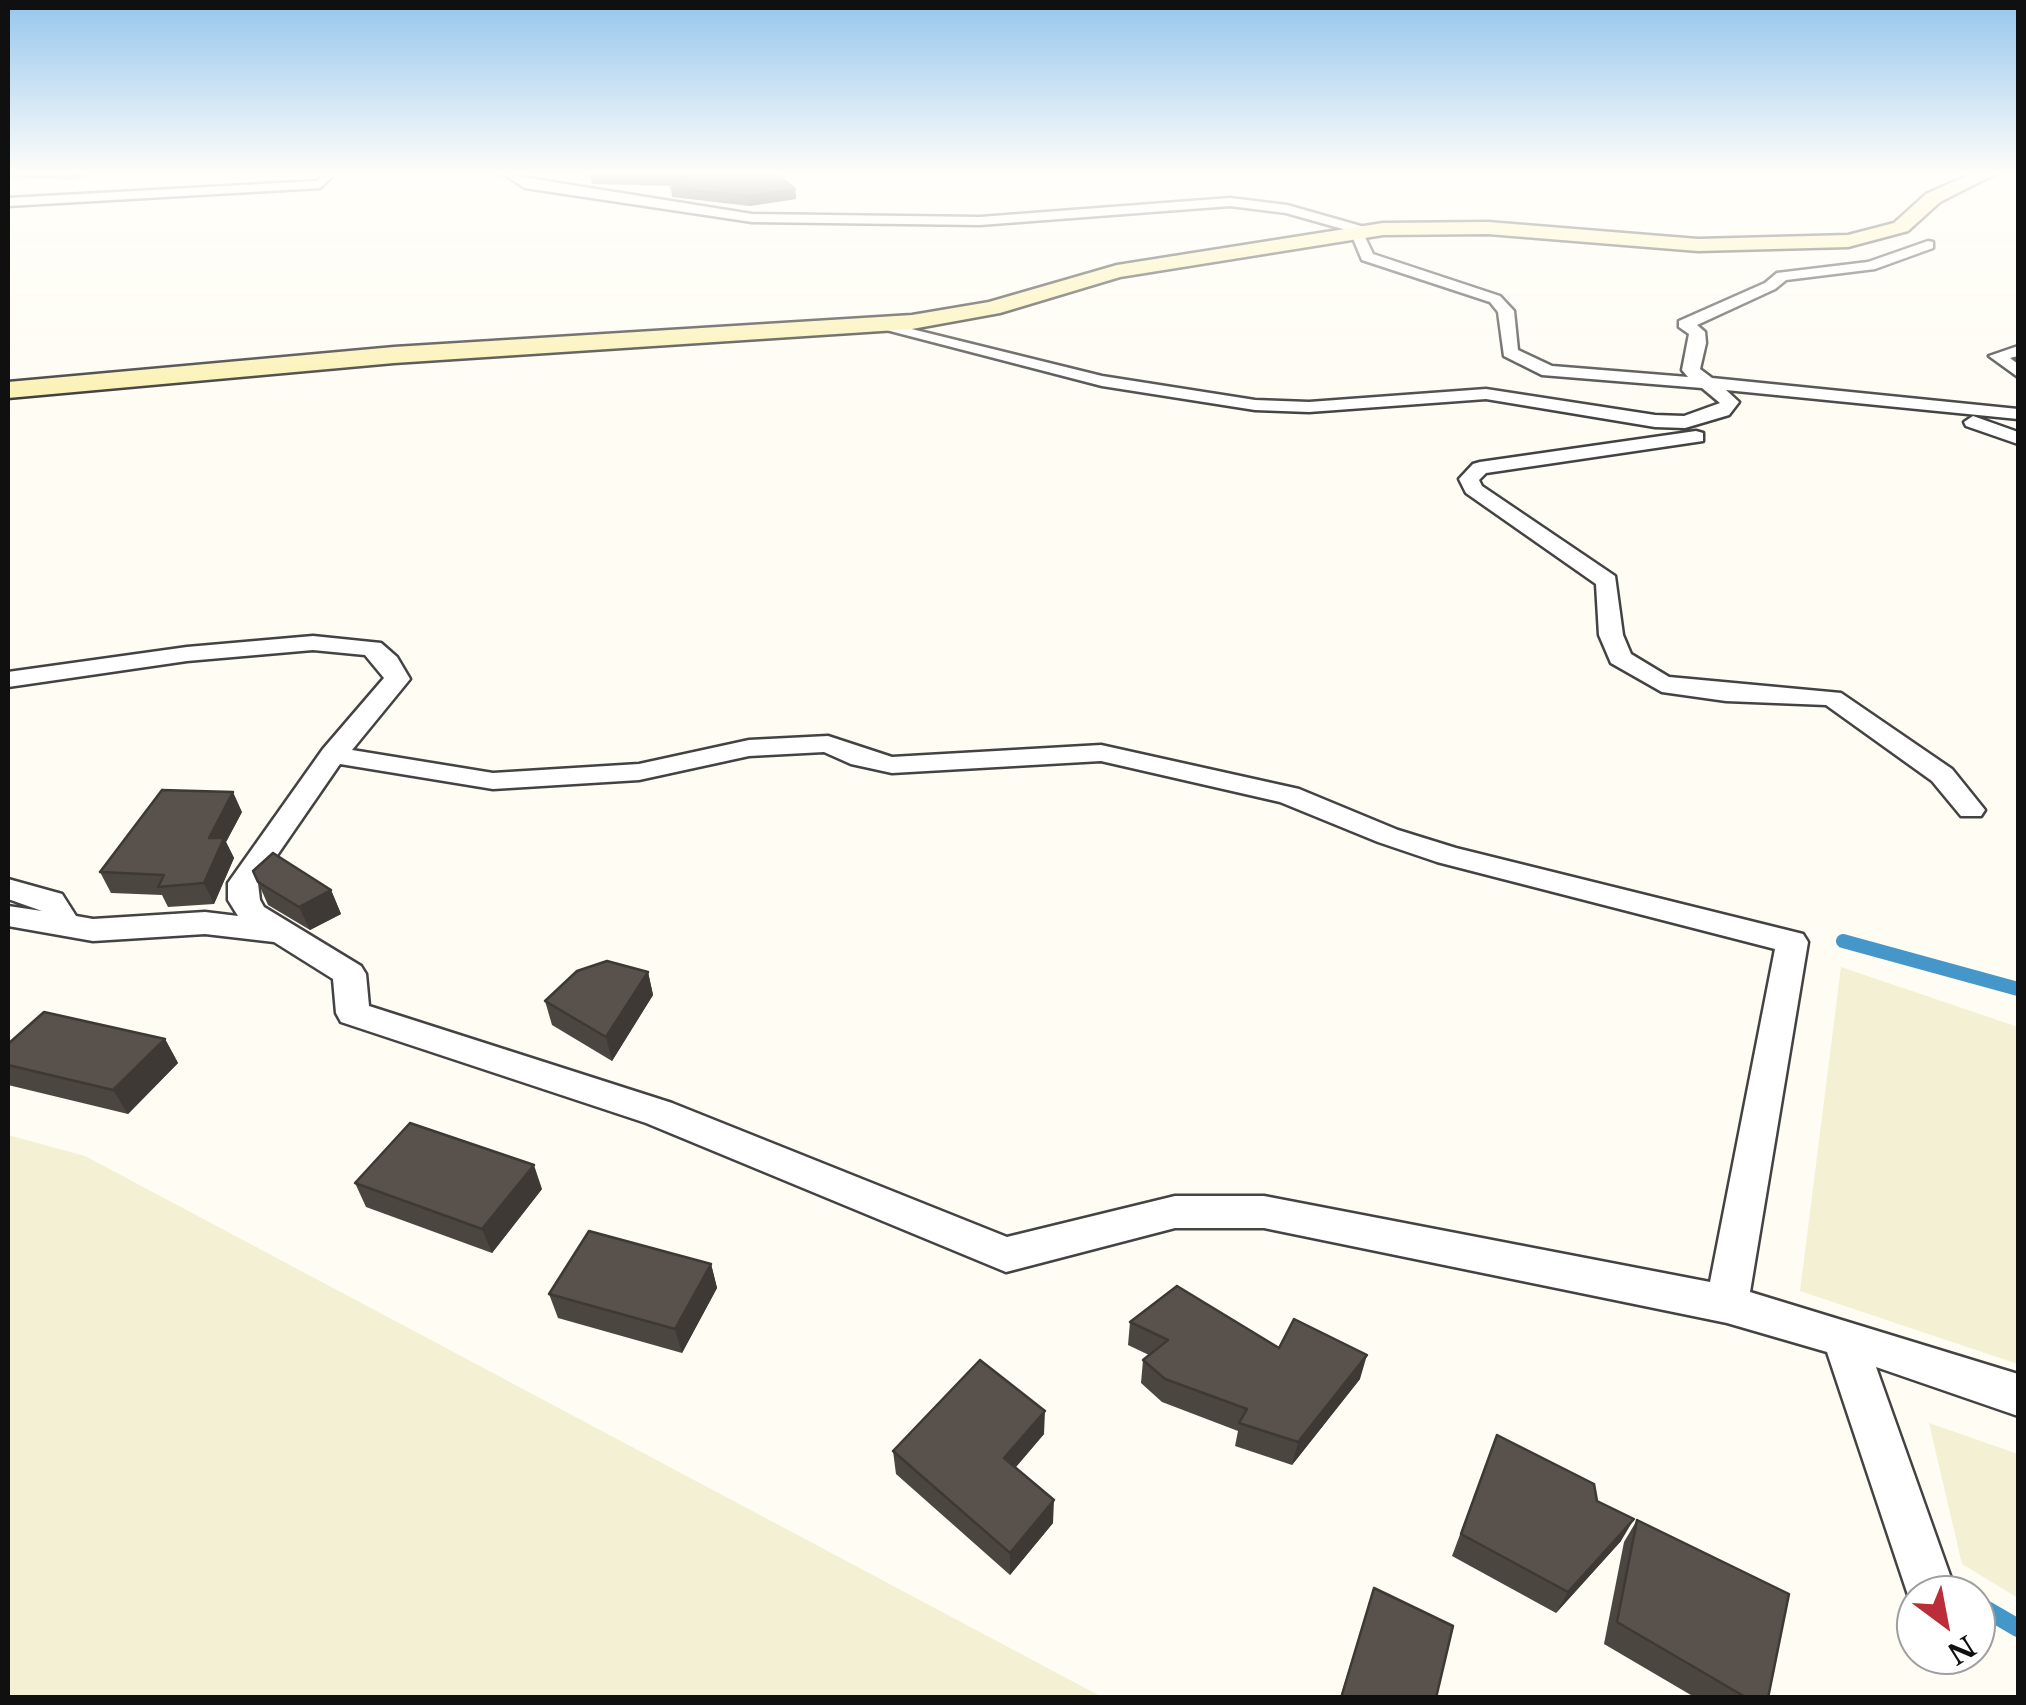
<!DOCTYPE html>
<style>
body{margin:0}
#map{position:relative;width:2026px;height:1705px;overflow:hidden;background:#fefcf3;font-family:"Libre Baskerville",serif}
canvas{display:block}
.frame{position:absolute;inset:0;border:10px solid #101010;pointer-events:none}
.north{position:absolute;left:1896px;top:1575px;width:100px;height:100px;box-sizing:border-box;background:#fff;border:2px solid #9f9f9f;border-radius:50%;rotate:148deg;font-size:28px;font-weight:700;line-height:40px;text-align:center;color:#101010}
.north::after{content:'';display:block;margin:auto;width:35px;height:45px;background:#bb2d38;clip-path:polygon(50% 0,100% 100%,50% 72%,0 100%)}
</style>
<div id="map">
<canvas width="2026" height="1705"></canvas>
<div class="frame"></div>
<div class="north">N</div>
</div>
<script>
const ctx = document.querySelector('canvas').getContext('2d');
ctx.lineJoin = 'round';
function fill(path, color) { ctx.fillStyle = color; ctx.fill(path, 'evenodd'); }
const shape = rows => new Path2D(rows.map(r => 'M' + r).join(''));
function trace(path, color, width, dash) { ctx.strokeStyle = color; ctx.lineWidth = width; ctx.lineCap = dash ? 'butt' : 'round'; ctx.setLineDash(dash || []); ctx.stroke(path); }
const farmland = shape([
 [1841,967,2018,1027,2018,1364,1800,1291],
 [8,1135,85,1156,1102,1697,8,1697],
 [1929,1423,2018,1454,2018,1598,1962,1564]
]);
const streamFar1 = shape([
 [1843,941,2018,989]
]);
const stream = shape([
 [1980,1606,2018,1628]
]);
const street = shape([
 [323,174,335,174,320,188,8,206,8,198,317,181,323,174],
 [503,174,752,214,980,217,1230,198,1287,205,1368,228,1370,231,1364,235,1373,254,1500,296,1514,311,1518,350,1552,366,1688,377,1682,370,1689,334,1679,327,1679,321,1765,283,1777,273,1868,262,1928,241,1933,242,1933,248,1875,269,1786,280,1775,289,1697,325,1705,332,1706,343,1700,369,1712,378,2018,409,2018,419,1726,390,1739,402,1729,415,1685,428,1655,427,1486,399,1309,412,1255,410,1102,386,867,325,875,320,1102,376,1255,400,1309,402,1486,389,1655,415,1684,416,1720,403,1702,388,1542,375,1504,356,1498,312,1490,302,1362,260,1350,231,1286,213,1230,206,980,225,752,222,525,188,503,174],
 [2018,346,2018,356,2010,358,2018,364,2018,377,1989,356,2018,346],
 [1973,416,2018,432,2018,444,1966,426,1964,422,1973,416],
 [1696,431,1703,433,1703,441,1486,473,1479,480,1482,486,1615,576,1623,635,1631,654,1669,677,1841,693,1952,769,1985,810,1981,816,1961,816,1932,781,1826,705,1726,701,1662,692,1611,663,1599,635,1596,584,1466,493,1459,479,1473,464,1480,462,1696,431],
 [313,636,381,643,397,657,410,679,352,750,493,773,639,764,749,740,828,736,892,757,1101,745,1299,789,1398,830,1456,848,1803,934,1808,942,1750,1292,2018,1374,2018,1416,1876,1367,1957,1595,1916,1595,1914,1613,1827,1352,1727,1323,1264,1228,1175,1228,1006,1272,646,1123,341,1022,336,1013,333,979,274,942,205,934,93,941,8,926,8,906,42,911,8,899,8,879,62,894,76,916,93,919,205,912,238,916,228,900,228,883,323,749,384,678,365,655,313,650,187,661,8,687,8,672,187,647,313,636],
 [824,752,851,764,892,773,1101,761,1280,802,1378,842,1437,862,1775,949,1710,1282,1264,1196,1175,1196,1007,1237,672,1103,369,1006,366,974,361,966,264,907,260,900,258,883,340,764,493,789,639,780,749,756,824,752]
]);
const secondary = shape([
 [1971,174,1995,174,1940,202,1908,231,1848,247,1698,251,1488,234,1383,235,1120,277,1000,313,912,329,394,363,8,398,8,382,394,347,912,315,989,302,1117,265,1383,223,1488,222,1698,239,1848,235,1894,223,1926,194,1971,174]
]);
const wall = shape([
 [8,174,89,174,76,179,8,177],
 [777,174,795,189,796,199,749,206,672,197,671,188,674,186,592,184,590,175],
 [242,812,226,842,234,858,214,904,168,907,162,895,111,893,100,872],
 [253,871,331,890,341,914,310,930,268,905],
 [648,972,653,995,612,1061,552,1025,545,1001],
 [165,1039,178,1063,128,1114,8,1085,8,1044],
 [355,1183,542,1189,492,1253,366,1207],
 [711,1264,717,1288,682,1353,558,1318,549,1294],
 [1130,1322,1279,1348,1360,1379,1292,1465,1235,1446,1238,1431,1162,1402,1141,1383,1143,1360,1149,1355,1128,1345],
 [1044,1434,1015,1468,1053,1523,1010,1575,896,1474,893,1451],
 [1497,1435,1597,1501,1621,1541,1556,1613,1452,1556],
 [1637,1520,1768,1698,1696,1698,1604,1644,1624,1542],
 [1374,1588,1436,1698,1340,1698]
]);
const shadedWall = shape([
 [74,174,89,174,76,179],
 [795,189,796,199,749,206,748,196],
 [233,792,242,812,226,842,234,858,214,904,204,883,209,838],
 [331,890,341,914,310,930,299,907],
 [648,972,653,995,612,1061,606,1037],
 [165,1039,178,1063,128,1114,113,1090],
 [534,1165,542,1189,492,1253,482,1229],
 [711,1264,717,1288,682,1353,675,1329],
 [1367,1355,1360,1379,1292,1465,1298,1442],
 [1045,1411,1044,1434,1004,1481,1004,1458],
 [1054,1500,1053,1523,1010,1575,1010,1553],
 [1634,1519,1621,1541,1556,1613,1568,1592]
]);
const building = shape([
 [591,174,777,174,795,189,748,196,671,188,688,177,590,175,591,174],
 [162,790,233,792,209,838,224,838,204,883,158,887,164,875,100,872,162,790],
 [273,853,331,890,299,907,258,882,253,871,273,853],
 [607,961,648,972,606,1037,545,1001,577,971,607,961],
 [44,1012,165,1039,113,1090,8,1065,8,1044,44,1012],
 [410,1123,534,1165,482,1229,355,1183,410,1123],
 [589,1231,711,1264,675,1329,549,1294,589,1231],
 [1177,1286,1279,1348,1294,1319,1367,1355,1298,1442,1239,1423,1247,1409,1165,1379,1143,1360,1168,1340,1130,1322,1177,1286],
 [980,1360,1045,1411,1004,1458,1054,1500,1010,1553,893,1451,980,1360],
 [1497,1435,1594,1484,1597,1501,1634,1519,1568,1592,1461,1534,1497,1435],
 [1637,1520,1789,1594,1768,1698,1747,1698,1617,1622,1637,1520],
 [1374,1588,1453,1626,1436,1698,1341,1698,1374,1588]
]);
fill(farmland, '#f4f0d4');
trace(streamFar1, '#4497c8', 14);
trace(stream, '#4497c8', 18);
trace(street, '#434343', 5);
trace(secondary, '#323232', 5);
fill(street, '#fff');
fill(secondary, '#fbf1b1');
fill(wall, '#4c4641');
fill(shadedWall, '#3e3935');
fill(building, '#58514c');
trace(building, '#3e3935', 2.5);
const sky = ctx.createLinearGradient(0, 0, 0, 413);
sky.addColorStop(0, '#95c6ed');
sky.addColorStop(0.42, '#fffefa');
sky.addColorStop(1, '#fffefa00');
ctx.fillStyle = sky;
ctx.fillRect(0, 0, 2026, 413);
</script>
